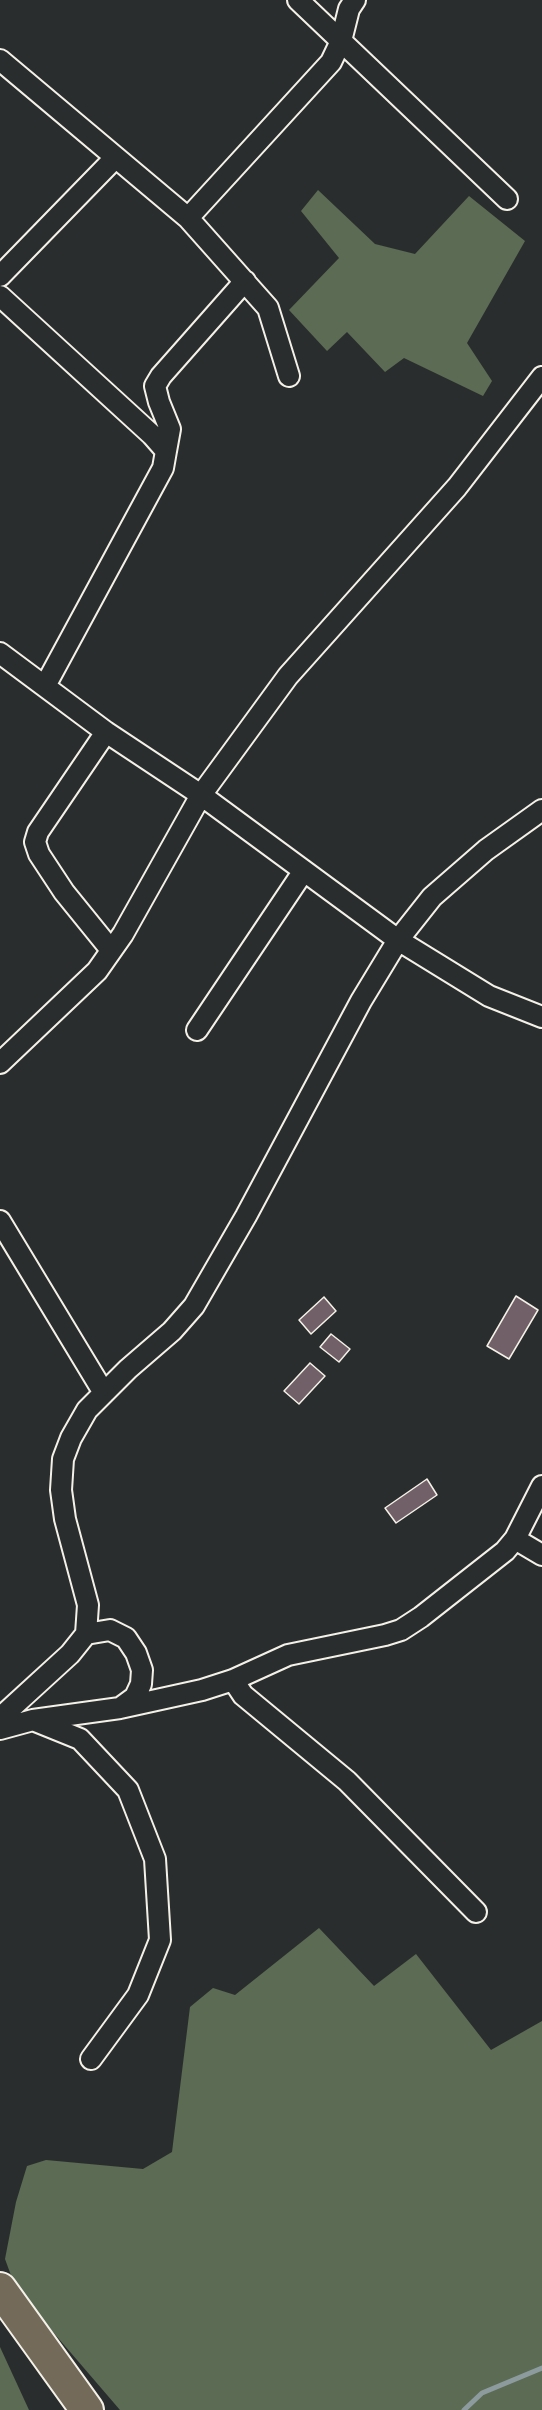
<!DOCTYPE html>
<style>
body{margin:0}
canvas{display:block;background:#2a2d2e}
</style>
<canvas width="542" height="2410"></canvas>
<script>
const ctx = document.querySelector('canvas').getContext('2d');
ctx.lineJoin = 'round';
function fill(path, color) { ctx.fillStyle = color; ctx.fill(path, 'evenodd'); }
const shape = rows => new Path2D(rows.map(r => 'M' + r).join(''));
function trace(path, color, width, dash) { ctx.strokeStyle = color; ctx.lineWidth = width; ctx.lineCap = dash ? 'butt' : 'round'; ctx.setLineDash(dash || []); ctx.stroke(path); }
const green = shape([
 [318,190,375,244,415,254,469,196,525,241,467,343,492,381,483,396,404,358,385,372,347,332,327,351,289,310,339,258,301,211],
 [319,1928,374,1986,416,1954,491,2050,542,2021,542,2410,120,2410,16,2289,5,2259,16,2202,27,2166,46,2160,143,2169,172,2152,190,2007,213,1988,235,1995],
 [0,2347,29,2410,0,2410]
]);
const stream = shape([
 [464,2410,482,2393,542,2368]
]);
const building = shape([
 [516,1296,538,1310,509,1359,487,1346,516,1296],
 [324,1297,336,1311,311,1334,299,1320,324,1297],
 [331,1334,350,1349,339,1362,320,1347,331,1334],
 [310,1363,325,1376,299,1404,284,1391,310,1363],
 [427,1479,437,1495,396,1523,385,1508,427,1479]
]);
const minor = shape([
 [298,0,507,199],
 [0,60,188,218,268,308,289,376],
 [188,218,331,62,341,41,349,9,355,0],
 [0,276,115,158],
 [0,296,152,435,166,451,163,468,45,686],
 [166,451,170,429,159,402,155,386,161,376,245,281],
 [0,653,106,732,201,795,398,940,489,996,542,1017],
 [106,732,38,832,35,842,39,854,64,892,111,950],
 [197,1030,303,872],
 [0,1063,97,971,123,934,201,795,288,676,457,487,542,377],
 [0,1221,104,1393],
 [515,1539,542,1486],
 [86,1634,110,1630,126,1638,136,1653,142,1670,141,1684,135,1697,120,1708],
 [233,1680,243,1695,347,1781,476,1912],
 [0,1718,70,1654,86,1634,88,1605,65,1519,61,1490,63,1459,71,1438,87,1410,128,1369,172,1331,194,1306,246,1216,361,1001,398,940,432,897,486,850,542,810],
 [33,1720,80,1739,128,1790,155,1859,160,1940,138,1995,91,2059],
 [0,1729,33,1720,120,1708,202,1690,233,1680,288,1655,385,1635,401,1630,421,1617,505,1551,515,1539,542,1555]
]);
const trunk = shape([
 [0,2289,87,2410]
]);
fill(green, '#5c6b53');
trace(stream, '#8d9b9e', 5);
fill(building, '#726068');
trace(building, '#f4f1e8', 1.5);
trace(minor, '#f4f1e8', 24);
trace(trunk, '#f4f1e8', 36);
trace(minor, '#2a2d2e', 20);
trace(trunk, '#746a5a', 32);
</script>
